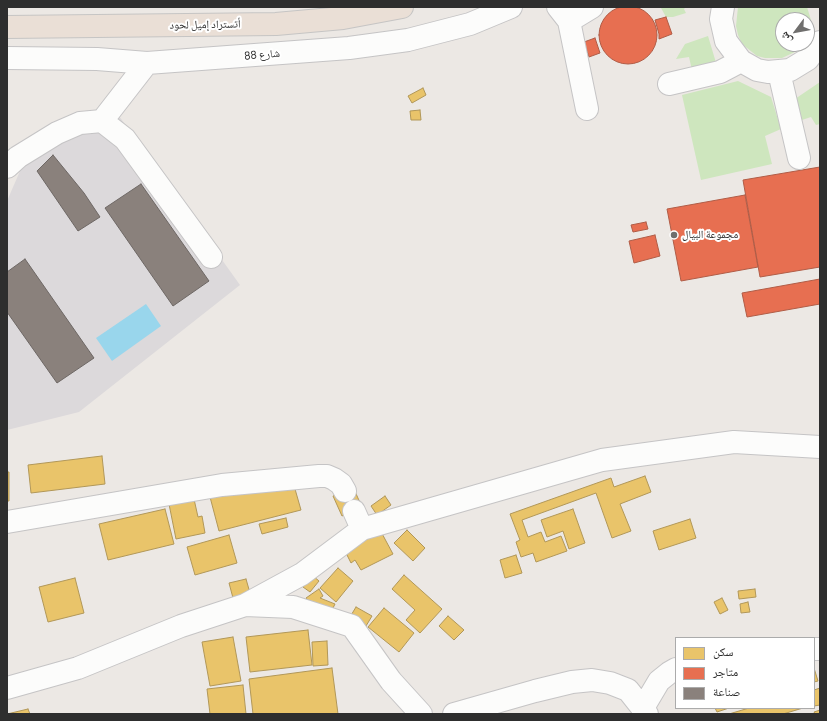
<!DOCTYPE html>
<meta charset="utf-8">
<style>
body{margin:0}
#map{position:relative;width:827px;height:721px;overflow:hidden;background:#ece8e4;font-family:Manrope,"Noto Naskh Arabic",sans-serif}
canvas{display:block}
.frame{position:absolute;inset:0;border:8px solid #2e2e2e;pointer-events:none}
.legend{position:absolute;left:675px;top:637px;width:140px;height:72px;box-sizing:border-box;background:#fff;border:1px solid #ababab;margin:0;padding:5px 7px;list-style:none;font-size:12px;color:#2e2e2e}
.legend li{display:flex;align-items:center;gap:8px;height:20px}
.legend b{width:20px;border:1px solid #ababab}
.north{position:absolute;left:775px;top:12px;width:40px;height:40px;box-sizing:border-box;background:#fff;border:1px solid #ababab;border-radius:50%;rotate:238deg;font-size:11px;font-weight:700;line-height:16px;text-align:center;color:#2e2e2e}
.north::after{content:'';display:block;margin:auto;width:14px;height:18px;background:#706f6e;clip-path:polygon(50% 0,100% 100%,50% 72%,0 100%)}
</style>
<div id="map">
<canvas width="827" height="721"></canvas>
<div class="frame"></div>
<ul class="legend">
<li><b style="height:11px;background:#e9c46a"></b>سكن</li>
<li><b style="height:11px;background:#e76f51"></b>متاجر</li>
<li><b style="height:11px;background:#8a817c"></b>صناعة</li>
</ul>
<div class="north">ش</div>
</div>
<script>
const ctx = document.querySelector('canvas').getContext('2d');
ctx.lineJoin = 'round';
function fill(path, color) { ctx.fillStyle = color; ctx.fill(path, 'evenodd'); }
const shape = rows => new Path2D(rows.map(r => 'M' + r).join(''));
function trace(path, color, width, dash) { ctx.strokeStyle = color; ctx.lineWidth = width; ctx.lineCap = dash ? 'butt' : 'round'; ctx.setLineDash(dash || []); ctx.stroke(path); }
function write(font, color, halo, rows, align = 'center') {
  ctx.font = font + ' Manrope,"Noto Naskh Arabic",sans-serif'; ctx.lineWidth = 4; ctx.setLineDash([]); ctx.textBaseline = 'middle'; ctx.strokeStyle = halo; ctx.fillStyle = color; for (const [text, x, y, turn = 0] of rows) {
    ctx.save(); ctx.translate(x, y); ctx.rotate((+turn || 0) * Math.PI / 180); ctx.textAlign = isNaN(turn) ? turn : align; if (halo) ctx.strokeText(text, 0, 0); ctx.fillText(text, 0, 0); ctx.restore();
  }
}
const industrial = shape([
 [109,102,240,285,79,412,7,430,7,201,30,148]
]);
const green = shape([
 [651,7,686,7,684,9,686,13,673,17,666,17,661,8],
 [738,7,807,7,811,20,807,37,807,20,783,20,783,44,803,45,797,51,782,58,765,58,757,56,742,44,738,35,736,26],
 [708,36,717,66,692,70,689,57,676,59,685,44],
 [738,81,771,97,781,129,765,136,772,164,701,180,682,95],
 [820,82,820,124,816,125,811,117,796,122,792,101]
]);
const water = shape([
 [146,304,161,326,112,361,96,338]
]);
const homes = shape([
 [423,88,426,95,412,103,408,96,423,88],
 [420,110,421,120,411,120,410,111,420,110],
 [102,456,105,484,31,493,28,465,102,456],
 [7,472,9,472,9,501,7,501,7,472],
 [645,476,651,492,620,504,631,531,612,538,596,493,522,520,528,537,541,532,545,542,561,536,567,551,536,562,533,553,521,557,516,542,520,540,510,514,611,478,614,487,645,476],
 [293,482,301,510,219,531,210,497,293,482],
 [353,487,362,507,342,516,333,496,353,487],
 [385,496,391,505,377,515,371,506,385,496],
 [194,499,198,517,202,516,205,533,176,539,169,504,194,499],
 [165,509,174,544,108,560,99,524,165,509],
 [573,509,585,543,569,549,563,531,547,537,541,520,573,509],
 [286,518,288,527,262,534,259,524,286,518],
 [690,519,696,538,659,550,653,531,690,519],
 [379,528,393,554,361,570,355,560,351,563,343,547,379,528],
 [407,530,425,548,413,561,394,543,407,530],
 [229,535,237,563,195,575,187,547,229,535],
 [516,555,522,573,505,578,500,560,516,555],
 [338,568,353,581,336,602,320,588,338,568],
 [404,575,442,609,420,633,406,620,415,610,392,589,404,575],
 [313,576,319,581,310,592,303,587,313,576],
 [75,578,84,613,48,622,39,587,75,578],
 [246,579,250,593,233,598,229,583,246,579],
 [319,589,323,596,320,598,335,604,332,610,310,603,306,598,319,589],
 [755,589,756,597,739,599,738,591,755,589],
 [722,598,728,610,720,614,714,602,722,598],
 [748,602,750,612,741,613,740,604,748,602],
 [356,607,372,616,366,626,350,617,356,607],
 [384,608,414,633,399,652,368,627,384,608],
 [448,616,464,630,454,640,439,626,448,616],
 [308,630,312,665,250,672,246,637,308,630],
 [233,637,241,681,210,686,202,642,233,637],
 [327,641,328,665,313,666,312,642,327,641],
 [332,668,338,714,253,714,249,679,332,668],
 [814,668,818,681,814,682,814,668],
 [243,685,246,714,210,714,207,689,243,685],
 [820,688,820,705,814,706,814,690,820,688],
 [715,708,729,708,717,712,715,708],
 [749,708,803,708,783,714,729,714,749,708],
 [28,709,30,714,7,714,28,709],
 [820,710,820,714,815,714,814,712,820,710]
]);
const shops = shape([
 '599 35a29 29 0 1 1 58 0a29 29 0 1 1-58 0Z',
 [666,17,672,34,659,39,659,34,655,20,666,17],
 [595,38,600,53,589,57,584,42,595,38],
 [820,167,820,267,760,277,743,180,820,167],
 [745,195,758,267,681,281,667,209,745,195],
 [646,222,648,229,633,232,631,225,646,222],
 [655,235,660,256,634,263,629,241,655,235],
 [820,279,820,304,747,317,742,293,820,279]
]);
const industry = shape([
 [53,155,84,193,100,217,78,231,37,171,53,155],
 [141,184,209,281,173,306,105,208,141,184],
 [25,259,94,358,57,383,7,312,7,272,25,259]
]);
const minor = shape([
 [558,7,569,21,592,7],
 [723,7,721,19,726,41,741,61,757,70,768,72,790,70,808,59,820,42],
 [569,21,587,109],
 [7,58,97,59,147,63,349,48,408,40,470,24,511,7],
 [779,72,799,158],
 [669,84,720,72,741,61],
 [102,121,125,139,211,257],
 [7,167,18,157,57,133,80,123,102,121,147,63],
 [354,511,362,529],
 [7,522,222,485,319,476,327,476,334,479,341,484,345,491],
 [245,605,293,607,352,626,391,681,421,714],
 [814,649,820,649],
 [7,688,78,668,181,626,245,605,302,574,362,529,602,460,734,442,820,447],
 [643,708,659,681,669,673,676,669],
 [454,714,535,691,572,682,592,680,610,683,628,690,647,714]
]);
const highway = shape([
 [7,27,276,24,343,18,402,7]
]);
const markers = [
 [674,235,4,"#706f6e"]
];
const streetNames = [
 ["أتستراد إميل لحود",205,25,-1],
 ["شارع 88",262,55,-5]
];
const poiNames = [
 ["مجموعة البيال",682,235]
];
fill(industrial, '#dcd9db');
fill(green, '#cee6be');
fill(water, '#99d6ec');
fill(homes, '#e9c46a');
trace(homes, '#b19758', 1);
fill(shops, '#e76f51');
trace(shops, '#b05c46', 1);
fill(industry, '#8a817c');
trace(industry, '#6e6865', 1);
trace(minor, '#c5c4c5', 24);
trace(highway, '#c6c5c4', 24);
trace(minor, '#fcfcfb', 22);
trace(highway, '#eadfd6', 22);
for (const [x, y, r, color] of markers) { const dot = new Path2D(); dot.arc(x, y, r, 0, 2 * Math.PI); ctx.fillStyle = color; ctx.fill(dot); trace(dot, '#fff', 1.5); }
write('11px', '#2e2e2e', '#fff', streetNames);
write('11px', '#2e2e2e', '#fff', poiNames, 'left');
</script>
